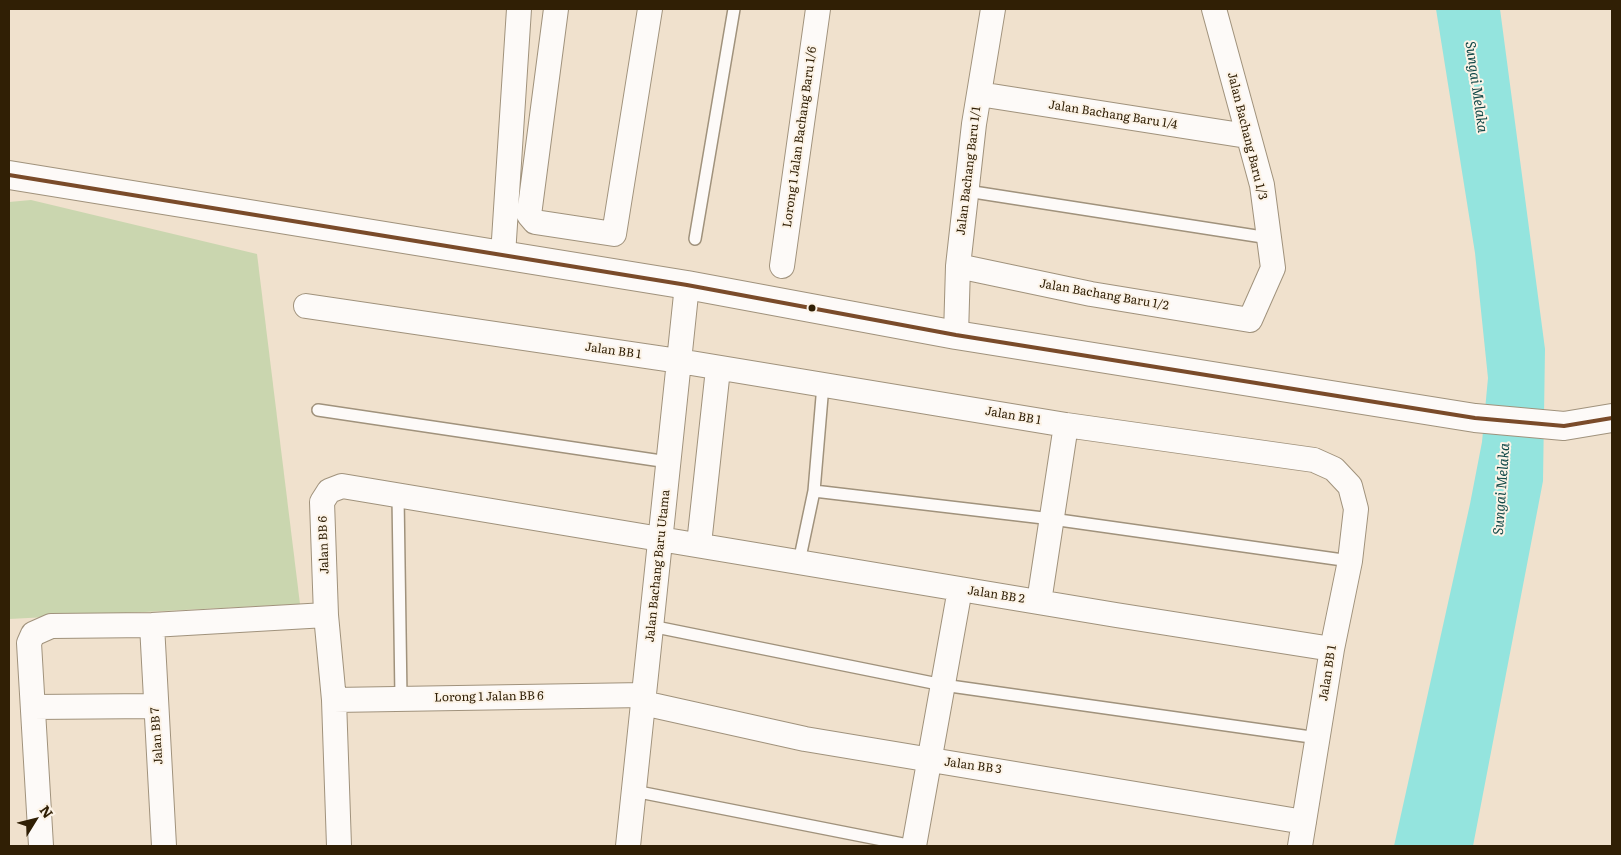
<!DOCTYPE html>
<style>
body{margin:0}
#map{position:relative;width:1621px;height:855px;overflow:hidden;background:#f0e1cd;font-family:Literata,serif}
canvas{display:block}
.frame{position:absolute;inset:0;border:10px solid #301f05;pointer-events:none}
.north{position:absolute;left:10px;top:795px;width:50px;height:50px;-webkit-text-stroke:4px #fcf3e7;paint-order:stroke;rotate:54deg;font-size:14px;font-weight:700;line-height:20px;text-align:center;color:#301f05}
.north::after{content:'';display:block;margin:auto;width:18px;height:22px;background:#301f05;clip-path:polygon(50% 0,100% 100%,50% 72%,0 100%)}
</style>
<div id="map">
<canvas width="1621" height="855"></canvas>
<div class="frame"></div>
<div class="north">N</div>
</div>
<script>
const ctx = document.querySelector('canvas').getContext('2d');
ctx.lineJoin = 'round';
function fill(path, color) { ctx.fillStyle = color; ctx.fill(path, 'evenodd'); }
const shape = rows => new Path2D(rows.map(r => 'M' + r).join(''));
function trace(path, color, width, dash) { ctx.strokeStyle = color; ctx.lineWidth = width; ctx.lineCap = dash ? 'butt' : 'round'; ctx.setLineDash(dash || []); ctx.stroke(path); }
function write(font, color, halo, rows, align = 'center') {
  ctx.font = font + ' Literata,serif'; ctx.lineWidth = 4; ctx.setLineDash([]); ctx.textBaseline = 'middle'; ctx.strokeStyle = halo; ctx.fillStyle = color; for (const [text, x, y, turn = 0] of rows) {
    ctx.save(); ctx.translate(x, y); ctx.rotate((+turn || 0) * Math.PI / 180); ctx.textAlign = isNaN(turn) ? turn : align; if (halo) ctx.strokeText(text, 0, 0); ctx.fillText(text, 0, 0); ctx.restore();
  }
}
const green = shape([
 [31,200,257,254,300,604,9,619,9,202]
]);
const water = shape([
 [1436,9,1500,9,1545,349,1543,481,1473,846,1394,846,1470,504,1482,442,1488,378,1475,253]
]);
const service = shape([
 [967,191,1269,238],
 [695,239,734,9],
 [318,410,668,462],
 [814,491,1052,519,1350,561],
 [398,496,401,698],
 [799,562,814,491,823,385],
 [651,626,943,685,1318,738],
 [634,791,913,846]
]);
const minor = shape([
 [556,9,529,215,535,222,614,234,650,9],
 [979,94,1247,136],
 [503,255,519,9],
 [782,266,818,9],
 [958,266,1091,294,1250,320,1273,268,1262,185,1214,9],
 [306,306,679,361,1066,425,1314,460,1334,469,1350,486,1356,509,1350,561,1332,649,1300,846],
 [956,335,958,266,974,124,993,9],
 [699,544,718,369],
 [1039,602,1066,425],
 [152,625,164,846],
 [334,700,644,695],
 [643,703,805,739,1304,822],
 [33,707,155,706],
 [41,846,29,643,33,634,51,626,152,625,326,615],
 [339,846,334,700,326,615,322,502,329,491,342,486,1116,615,1332,649],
 [628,846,687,285],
 [914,846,960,589]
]);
const tertiary = shape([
 [9,175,687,285,956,335,1475,418,1564,426,1612,418]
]);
const bus1 = shape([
 [9,175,687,285,956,335,1475,418,1564,426,1612,418]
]);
const markers = [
 [812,308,4.5,"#301f05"]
];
const streetNames = [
 ["Jalan Bachang Baru 1/4",1113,115,9],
 ["Jalan Bachang Baru 1/3",1247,136,76],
 ["Lorong 1 Jalan Bachang Baru 1/6",800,137,-82],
 ["Jalan Bachang Baru 1/1",969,171,-83],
 ["Jalan Bachang Baru 1/2",1104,295,10],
 ["Jalan BB 1",613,351,8],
 ["Jalan BB 1",1013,416,10],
 ["Jalan BB 6",324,545,-92],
 ["Jalan Bachang Baru Utama",658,566,-84],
 ["Jalan BB 2",996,595,9],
 ["Jalan BB 1",1328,673,-81],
 ["Lorong 1 Jalan BB 6",489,697,-1],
 ["Jalan BB 7",157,736,-94],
 ["Jalan BB 3",973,766,8]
];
const waterNames = [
 ["Sungai Melaka",1476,87,82],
 ["Sungai Melaka",1502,489,-86]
];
fill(green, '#cad6af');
fill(water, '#94e4de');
trace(service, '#a0927c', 14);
trace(minor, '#a0927c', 26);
trace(tertiary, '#a0927c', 30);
trace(service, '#fdfaf8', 11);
trace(minor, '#fdfaf8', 24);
trace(tertiary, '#fdfaf8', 28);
trace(bus1, '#7a4b2a', 4);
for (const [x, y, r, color] of markers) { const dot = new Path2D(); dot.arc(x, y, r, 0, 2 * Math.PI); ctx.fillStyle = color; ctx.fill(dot); trace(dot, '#fcf3e7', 2); }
write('12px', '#301f05', '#fcf3e7', streetNames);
write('italic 14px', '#134a49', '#fcf3e7', waterNames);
</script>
